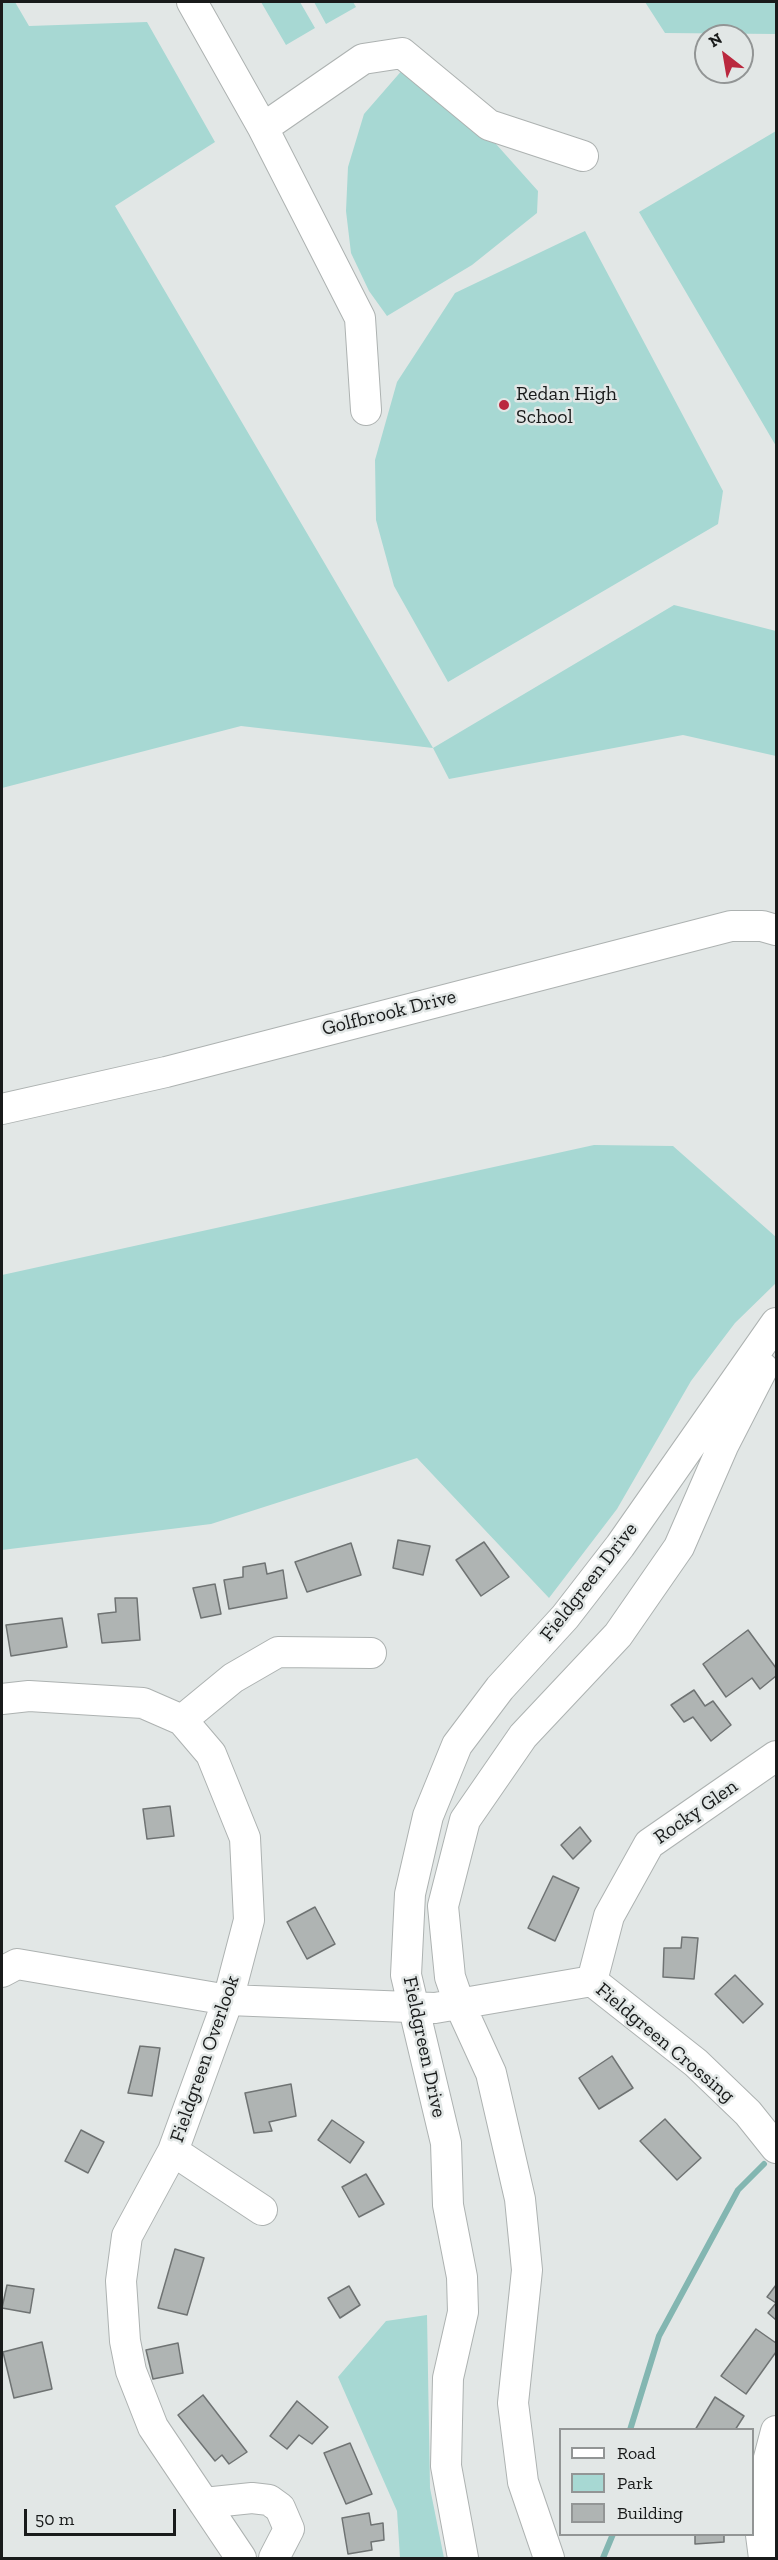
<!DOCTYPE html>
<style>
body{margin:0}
#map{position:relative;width:778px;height:2560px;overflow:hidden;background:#e2e7e6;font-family:"Zilla Slab",serif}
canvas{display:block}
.frame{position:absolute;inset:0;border:3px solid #191b1b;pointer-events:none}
.legend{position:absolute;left:559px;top:2428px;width:195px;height:108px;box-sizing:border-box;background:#e2e7e6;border:2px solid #929595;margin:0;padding:8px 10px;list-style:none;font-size:18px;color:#191b1b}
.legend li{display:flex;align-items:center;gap:12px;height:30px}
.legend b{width:30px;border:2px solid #929595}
.north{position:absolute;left:694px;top:24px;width:60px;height:60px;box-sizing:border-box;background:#e2e7e6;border:2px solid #929595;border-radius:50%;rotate:329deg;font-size:16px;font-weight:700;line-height:24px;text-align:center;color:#191b1b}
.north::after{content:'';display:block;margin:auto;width:21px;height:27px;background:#ba283e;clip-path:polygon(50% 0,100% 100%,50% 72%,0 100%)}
.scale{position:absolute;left:24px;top:2509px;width:152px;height:27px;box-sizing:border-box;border:3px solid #191b1b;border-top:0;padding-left:8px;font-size:18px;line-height:21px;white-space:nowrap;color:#191b1b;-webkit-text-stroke:4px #e2e7e6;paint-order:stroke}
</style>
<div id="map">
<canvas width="778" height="2560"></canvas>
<div class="frame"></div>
<ul class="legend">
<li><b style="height:8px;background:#fff"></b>Road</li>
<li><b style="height:16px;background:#a7d8d3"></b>Park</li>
<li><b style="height:16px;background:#afb4b3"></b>Building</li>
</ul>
<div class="north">N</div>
<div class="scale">50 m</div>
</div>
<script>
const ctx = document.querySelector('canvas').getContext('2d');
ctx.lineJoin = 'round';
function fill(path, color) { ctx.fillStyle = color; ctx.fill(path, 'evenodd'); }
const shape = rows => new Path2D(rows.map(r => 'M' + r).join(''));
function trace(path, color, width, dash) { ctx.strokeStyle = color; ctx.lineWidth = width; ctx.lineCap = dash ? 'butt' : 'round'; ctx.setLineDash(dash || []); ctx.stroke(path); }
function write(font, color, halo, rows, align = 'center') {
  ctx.font = font + ' "Zilla Slab",serif'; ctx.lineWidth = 5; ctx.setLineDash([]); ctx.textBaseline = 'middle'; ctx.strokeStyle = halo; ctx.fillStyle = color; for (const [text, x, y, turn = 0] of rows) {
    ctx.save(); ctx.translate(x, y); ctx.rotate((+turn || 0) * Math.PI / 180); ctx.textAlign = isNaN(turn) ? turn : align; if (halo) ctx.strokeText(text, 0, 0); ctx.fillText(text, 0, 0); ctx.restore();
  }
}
const green = shape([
 [2,2,15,2,29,26,147,22,215,142,115,206,433,748,674,605,776,631,776,756,683,735,449,779,433,748,241,726,2,788],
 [261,2,300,2,315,28,286,45],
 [314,2,353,2,356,7,326,24],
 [645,2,776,2,776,34,665,33],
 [404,68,496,144,538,191,537,213,472,265,387,316,369,291,351,253,346,211,348,167,364,114],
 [776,131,776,446,639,212],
 [585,231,723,491,718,524,448,682,394,586,376,520,375,460,397,382,455,293],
 [594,1145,673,1146,776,1237,776,1283,735,1323,691,1381,617,1509,549,1598,417,1458,211,1524,2,1550,2,1275],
 [427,2315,430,2488,444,2558,400,2558,397,2511,338,2377,386,2321]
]);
const stream = shape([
 [630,2430,659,2336,738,2190,764,2164],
 [603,2558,613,2534]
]);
const building = shape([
 [398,1540,430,1546,423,1575,393,1568,398,1540],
 [484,1542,509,1577,481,1596,456,1560,484,1542],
 [351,1543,361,1575,307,1592,295,1562,351,1543],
 [265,1563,267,1574,283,1570,287,1598,229,1609,224,1580,243,1577,243,1567,265,1563],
 [215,1584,221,1614,201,1618,193,1588,215,1584],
 [115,1598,137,1598,140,1640,102,1643,98,1614,116,1612,115,1598],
 [62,1618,67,1647,11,1656,6,1625,62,1618],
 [748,1630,776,1668,776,1676,760,1689,752,1678,726,1697,703,1664,748,1630],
 [694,1690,705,1706,713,1701,731,1725,711,1741,693,1717,684,1722,671,1705,694,1690],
 [170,1806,174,1836,147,1839,143,1809,170,1806],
 [580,1827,591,1841,573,1859,561,1845,580,1827],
 [553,1876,579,1888,555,1941,528,1928,553,1876],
 [315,1907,335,1944,307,1959,287,1922,315,1907],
 [682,1937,698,1938,694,1979,663,1977,664,1948,681,1948,682,1937],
 [735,1975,763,2004,743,2023,715,1994,735,1975],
 [140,2046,160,2048,152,2096,128,2093,140,2046],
 [612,2056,633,2088,599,2109,579,2078,612,2056],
 [291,2084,296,2116,269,2122,272,2131,254,2133,245,2093,291,2084],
 [665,2119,701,2158,677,2180,640,2141,665,2119],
 [332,2120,364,2142,350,2163,318,2140,332,2120],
 [81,2130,104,2142,88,2173,65,2161,81,2130],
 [366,2174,384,2204,359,2217,342,2187,366,2174],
 [175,2249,204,2258,187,2315,158,2308,175,2249],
 [7,2285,34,2289,30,2313,2,2308,7,2285],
 [776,2285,776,2320,768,2313,776,2303,767,2297,776,2285],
 [349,2286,360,2305,340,2318,328,2298,349,2286],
 [756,2329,776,2343,776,2352,746,2394,721,2376,756,2329],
 [42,2342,52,2389,14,2398,3,2352,42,2342],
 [178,2343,183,2373,153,2379,146,2350,178,2343],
 [203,2395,247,2452,229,2464,222,2455,215,2461,178,2415,203,2395],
 [715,2397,744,2416,735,2430,695,2430,715,2397],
 [297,2401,328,2427,312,2444,299,2435,287,2449,270,2436,297,2401],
 [350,2443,372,2494,346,2504,324,2453,350,2443],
 [369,2513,371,2525,383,2523,384,2540,371,2542,372,2550,348,2554,342,2518,369,2513],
 [695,2534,724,2534,724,2542,695,2544,695,2534]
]);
const minor = shape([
 [192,2,263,128],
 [366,410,360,318,263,128,363,59,402,53,489,125,583,156],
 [2,1109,166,1072,731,926,762,926,776,930],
 [2,1699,29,1696,143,1703,182,1720,211,1754,245,1838,249,1920,228,2000,173,2151,127,2236,121,2281,125,2341,131,2371,153,2427,241,2558],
 [182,1720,233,1678,278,1652,371,1653],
 [2,1972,17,1964,228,2000,435,2008,592,1981,696,2063,748,2113,776,2148],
 [592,1981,609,1916,649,1844,776,1756],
 [173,2151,262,2210],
 [204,2503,252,2498,269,2500,280,2508,289,2529,274,2558],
 [463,2558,446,2466,448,2378,463,2312,462,2277,448,2205,446,2143,406,1975,410,1894,428,1816,457,1745,500,1688,565,1617,620,1546,776,1323],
 [549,2558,523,2482,513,2403,527,2270,520,2199,491,2073,459,2003,450,1977,443,1906,465,1820,523,1736,618,1635,679,1547,723,1446,763,1368],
 [764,2558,761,2535,764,2477,776,2431]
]);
const markers = [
 [504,405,6,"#ba283e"]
];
const poiNames = [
 ["Redan High",516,394],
 ["School",516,417]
];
const streetNames = [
 ["Golfbrook Drive",389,1013,-14],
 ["Fieldgreen Drive",589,1582,-52],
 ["Rocky Glen",696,1812,-35],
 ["Fieldgreen Crossing",665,2043,40],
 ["Fieldgreen Drive",424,2047,78],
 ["Fieldgreen Overlook",205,2059,-71]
];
fill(green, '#a7d8d3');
trace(stream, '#83b6b1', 6);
fill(building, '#afb4b3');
trace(building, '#6f7373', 1.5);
trace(minor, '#adb2b1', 32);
trace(minor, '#fff', 30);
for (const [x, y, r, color] of markers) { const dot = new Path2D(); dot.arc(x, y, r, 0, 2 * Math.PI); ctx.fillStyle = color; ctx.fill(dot); trace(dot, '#e2e7e6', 2); }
write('20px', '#191b1b', '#e2e7e6', poiNames, 'left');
write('20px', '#191b1b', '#e2e7e6', streetNames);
</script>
